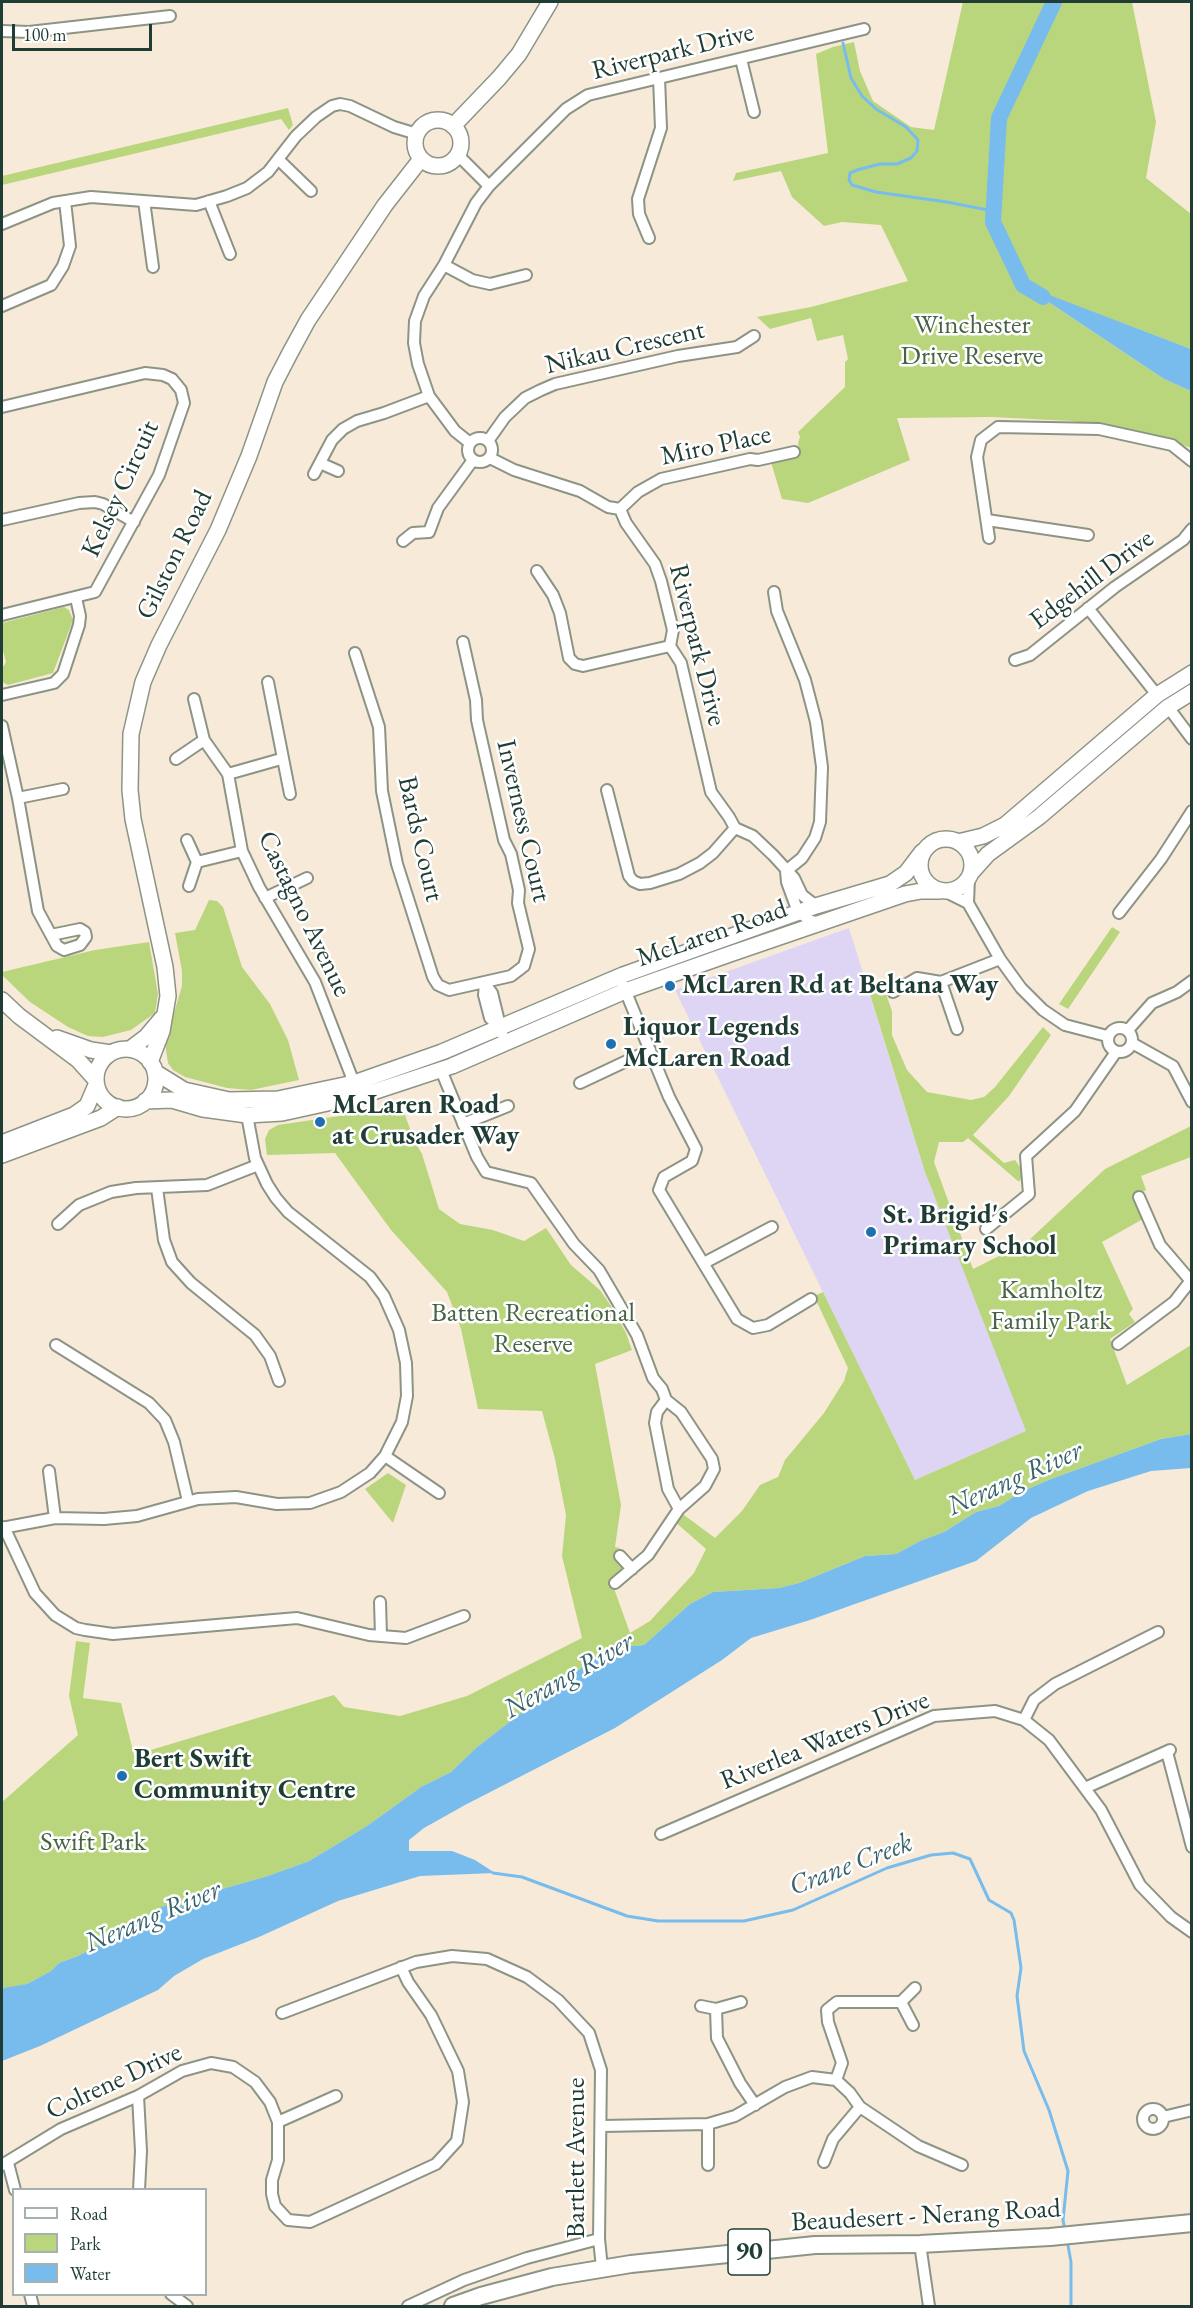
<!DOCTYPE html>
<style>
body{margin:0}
#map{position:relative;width:1193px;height:2308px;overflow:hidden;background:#f8ead8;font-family:"EB Garamond",serif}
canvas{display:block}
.frame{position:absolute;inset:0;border:3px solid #1f3d34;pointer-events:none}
.legend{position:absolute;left:12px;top:2188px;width:195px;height:108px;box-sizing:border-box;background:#fff;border:2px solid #a5b1ae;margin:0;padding:8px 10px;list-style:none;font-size:18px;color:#1f3d34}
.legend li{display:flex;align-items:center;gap:12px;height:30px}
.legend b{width:30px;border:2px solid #a5b1ae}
.scale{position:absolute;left:12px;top:24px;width:140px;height:27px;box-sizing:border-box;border:3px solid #1f3d34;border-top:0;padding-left:8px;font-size:18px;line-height:21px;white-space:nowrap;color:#1f3d34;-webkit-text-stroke:4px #fff;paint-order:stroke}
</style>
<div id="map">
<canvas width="1193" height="2308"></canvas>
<div class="frame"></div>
<ul class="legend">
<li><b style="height:8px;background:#fff"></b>Road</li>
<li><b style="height:16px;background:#bad67c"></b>Park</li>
<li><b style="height:16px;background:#77bced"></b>Water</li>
</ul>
<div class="scale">100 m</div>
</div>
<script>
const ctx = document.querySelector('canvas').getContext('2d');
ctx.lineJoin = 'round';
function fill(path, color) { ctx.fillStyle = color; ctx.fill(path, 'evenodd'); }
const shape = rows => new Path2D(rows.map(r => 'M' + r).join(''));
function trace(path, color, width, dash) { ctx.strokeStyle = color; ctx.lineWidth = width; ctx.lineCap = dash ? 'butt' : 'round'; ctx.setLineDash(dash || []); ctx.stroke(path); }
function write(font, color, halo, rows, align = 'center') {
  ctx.font = font + ' "EB Garamond",serif'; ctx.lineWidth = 5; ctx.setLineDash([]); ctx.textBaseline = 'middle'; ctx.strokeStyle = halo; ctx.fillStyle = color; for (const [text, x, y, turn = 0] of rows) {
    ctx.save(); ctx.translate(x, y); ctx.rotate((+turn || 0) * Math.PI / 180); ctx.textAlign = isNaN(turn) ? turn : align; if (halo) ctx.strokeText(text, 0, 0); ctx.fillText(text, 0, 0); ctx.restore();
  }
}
const built = shape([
 [849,928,925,1172,1027,1431,915,1480,675,990]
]);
const green = shape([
 [963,2,1132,2,1156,122,1146,178,1191,214,1191,349,1026,287,1164,379,1191,391,1191,448,1162,437,1071,421,992,417,897,418,910,460,808,503,782,499,771,462,800,456,798,443,800,437,798,432,845,387,845,362,848,359,843,335,817,341,811,318,770,329,757,317,811,307,908,281,881,225,842,222,824,226,792,197,781,171,733,181,736,173,828,153,816,54,833,47,854,42,860,71,873,101,911,127,934,130],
 [288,108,293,125,289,130,281,119,2,185,2,176],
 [64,607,69,610,73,620,53,673,8,685,2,682,2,669,6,662,2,647,2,623],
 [209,900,217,901,223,907,242,967,270,1004,288,1040,299,1080,251,1090,227,1088,185,1077,173,1070,168,1063,165,1043,182,986,182,971,175,933,195,930],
 [1112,927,1120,932,1068,1009,1059,1004],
 [149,942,158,994,155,1013,131,1030,103,1037,88,1036,68,1027,30,1002,2,975,2,972,95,950],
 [882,983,892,1011,892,1035,907,1070,927,1092,971,1100,984,1097,995,1087,1043,1027,1051,1035,1009,1096,973,1135,1004,1163,1015,1160,1024,1173,1019,1182,968,1138,963,1142,939,1142,934,1162,973,1269,1027,1242,1105,1169,1191,1126,1191,1157,1141,1176,1146,1190,1134,1198,1143,1219,1102,1242,1133,1309,1129,1314,1135,1322,1110,1339,1127,1385,1191,1345,1191,1434,1161,1439,1051,1479,1023,1491,999,1506,976,1512,944,1532,920,1541,896,1554,865,1556,799,1583,779,1588,713,1592,690,1604,644,1645,612,1648,563,1680,476,1748,451,1772,421,1787,367,1826,309,1861,268,1876,215,1891,187,1906,161,1907,127,1930,78,1956,59,1963,51,1971,27,1984,2,1990,2,1802,78,1735,69,1696,76,1641,90,1643,83,1698,121,1703,134,1755,334,1695,344,1707,400,1716,467,1696,582,1638,562,1556,566,1515,555,1459,542,1411,478,1409,461,1329,447,1292,391,1230,335,1153,267,1155,265,1139,269,1130,278,1125,373,1111,400,1101,414,1140,422,1154,439,1209,460,1224,493,1230,524,1241,546,1228,571,1265,600,1290,611,1306,626,1333,632,1350,595,1364,621,1505,615,1547,620,1548,615,1556,622,1563,621,1569,611,1580,630,1633,650,1621,694,1573,706,1549,674,1521,680,1512,715,1538,742,1511,760,1485,778,1477,785,1460,824,1413,844,1381,848,1368,814,1296,823,1292,915,1480,1026,1431,925,1172,868,988],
 [388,1473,406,1485,393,1523,365,1489]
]);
const water = shape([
 [1023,285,1191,349,1191,391,1164,379],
 [1191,1434,1191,1468,1151,1471,1088,1491,1031,1518,976,1561,810,1620,751,1638,722,1660,615,1728,465,1805,424,1828,409,1840,409,1851,452,1851,475,1860,495,1873,420,1876,338,1901,259,1937,203,1959,174,1976,158,1990,40,2046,2,2061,2,1990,4,1988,27,1984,51,1971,59,1963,78,1956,127,1930,161,1907,169,1905,187,1906,215,1891,268,1876,309,1861,367,1826,421,1787,451,1772,476,1748,563,1680,612,1648,644,1645,690,1604,713,1592,779,1588,799,1583,865,1556,896,1554,920,1541,944,1532,976,1512,999,1506,1023,1491,1051,1479,1161,1439]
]);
const stream = shape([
 [843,43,851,78,862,96,876,109,906,127,918,140,917,151,911,158,897,164,880,164,857,170,850,173,849,180,852,185,876,192,947,202,993,211],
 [493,1873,522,1877,627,1916,658,1921,744,1921,793,1910,887,1868,931,1855,953,1853,970,1859,989,1900,1011,1913,1014,1920,1021,1968,1017,1996,1024,2051,1049,2110,1068,2171,1063,2220,1065,2230],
 [1067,2240,1071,2262,1071,2306]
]);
const river = shape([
 [1043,297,1023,285,993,222,999,118,1054,2]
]);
const minor = shape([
 [2,31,29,32,170,16],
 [741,59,754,112],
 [458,155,489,186],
 [278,159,311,191],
 [144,201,153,267],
 [209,201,230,254],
 [2,224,53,203,91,197,196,205,227,196,247,188,268,172,296,136,316,117,332,106,340,104,350,106,394,127,417,134],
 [649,238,639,214,638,199,661,128,659,78],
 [444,265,472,280,490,284,526,275],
 [2,306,51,285,63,266,70,246,65,201],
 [2,407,145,373,163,375,172,379,181,390,184,403,159,475,95,592,2,615],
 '468 450a12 12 0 1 1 24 0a12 12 0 1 1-24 0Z',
 [488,441,505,417,525,398,541,390,555,384,678,356,737,347,754,336],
 [470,443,455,431,429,396,418,364,414,343,415,321,424,296,444,265,476,203,489,186,566,109,588,95,864,29],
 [490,458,514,470,580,491,608,507,620,509,626,523,655,564,661,581,673,630,670,646,681,663,711,792,729,817,735,828,753,836,773,855,794,878,802,895,816,906],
 [320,463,338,471],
 [314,474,332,440,343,429,357,421,384,413,429,396],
 [620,509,638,492,661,479,750,459,758,460,794,452],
 [2,520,79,503,95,502,103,504,134,522],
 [987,520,1088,535],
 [989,538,977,457,981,440,998,427,1099,429,1172,445,1192,461],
 [403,541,413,533,429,532,438,508,473,460],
 [537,571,553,595,560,613,569,658,575,664,583,666,670,646],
 [774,592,777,611,805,680,816,722,822,767,820,822,815,838,802,858,786,871],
 [1088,608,1157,695],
 [355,653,379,727,382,791,397,864,433,977,438,985,449,990,511,976,524,966,529,949,518,903,519,890,511,854,504,840,477,720,476,700,463,642],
 [1015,660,1030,655,1115,587,1183,540,1192,529],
 [268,682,290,794],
 [2,695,54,683,63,674,79,625,80,616,76,598],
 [194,699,204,740,228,774,242,851,259,887,315,982,354,1083],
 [1168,707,1192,739],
 [2,726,18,798,38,911,57,946,64,950,80,945,86,937,85,932,80,929,51,935],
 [176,759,204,740],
 [228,774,281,759],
 [607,790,629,876,633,881,640,884,650,883,679,874,700,863,713,853,735,828],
 [18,798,63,789],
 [187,840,197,862,189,886],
 [197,862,242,851],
 [786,871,787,882,798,912,811,921,820,923],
 [969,878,968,903,1000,959,1021,988,1043,1010,1065,1025,1107,1036],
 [946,892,968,903],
 [265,898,307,878],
 [1119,913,1161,859,1192,811],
 [485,984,492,993,502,1034],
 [485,984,484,995,490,1018,499,1027],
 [623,985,669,1097,696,1149,692,1161,664,1177,659,1190,737,1319,753,1328,768,1325,811,1299],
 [893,992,917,978,941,982],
 '1108 1040a12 12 0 1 1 24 0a12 12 0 1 1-24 0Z',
 [957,1029,941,982,1000,959],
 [1128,1030,1152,1003,1177,992,1192,981],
 [1132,1043,1173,1066,1192,1102],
 [441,1070,477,1157,486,1172,531,1183,574,1244,599,1270,637,1335,653,1378,662,1389,666,1400],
 [580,1083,650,1050],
 [463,1124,508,1106],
 [157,1188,164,1240,172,1262,191,1283,255,1335,270,1356,279,1381],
 [1139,1197,1160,1245,1190,1280],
 [58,1224,79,1205,111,1192,136,1188,207,1185,258,1165],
 [986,1229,1029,1194,1026,1156,1075,1111,1116,1052],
 [704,1263,772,1227],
 [1118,1344,1174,1302,1192,1279],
 [56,1345,149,1403,165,1420,174,1442,188,1501],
 [666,1400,681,1412,712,1459,714,1469,705,1486,679,1509,668,1489,655,1423,657,1412,666,1400],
 [385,1456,439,1493],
 [49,1471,55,1518],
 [4,1527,35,1593,55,1615,76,1628,85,1630,113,1634,297,1618,369,1635,406,1638,464,1616],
 [2,1528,55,1518,104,1519,137,1516,198,1499,236,1497,277,1504,310,1503,341,1492,370,1473,385,1456,402,1422,407,1396,406,1363,399,1330,384,1296,370,1277,288,1212,276,1198,267,1184,255,1158,247,1115],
 [620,1556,632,1569],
 [615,1583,648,1555,679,1509],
 [380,1602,381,1636],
 [1024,1720,1034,1700,1055,1684,1158,1632],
 [1167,1752,1192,1847],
 [1085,1788,1170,1750],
 [661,1834,934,1716,995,1711,1024,1720,1049,1740,1101,1810,1140,1885,1171,1917,1192,1932],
 [741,2002,716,2009,717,2038,740,2083,755,2105],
 [901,2002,915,1988],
 [701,2006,716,2009],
 [282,2013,416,1962,452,1956,487,1959,527,1977,558,2000,589,2033,601,2070,599,2239,602,2268],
 [836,2080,842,2063,828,2022,827,2010,837,2002,901,2002,913,2025],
 [138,2096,141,2151,139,2190],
 '1143 2119a10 10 0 1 1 20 0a10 10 0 1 1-20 0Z',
 [1163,2117,1192,2110],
 [278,2122,336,2096],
 [602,2126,708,2124,735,2116,785,2087,812,2077,836,2080,850,2093,860,2107,918,2146,962,2165],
 [824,2162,833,2139,860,2107],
 [8,2163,15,2190],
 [2,2165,61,2129,138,2096,182,2071,211,2063,233,2067,255,2082,270,2102,278,2122,278,2160,272,2180,272,2194,275,2206,288,2220,310,2222,436,2164,457,2141,463,2102,458,2071,431,2015,408,1982,401,1967],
 [708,2165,708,2124],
 [920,2244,929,2306],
 [30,2294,33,2306],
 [171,2294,187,2306],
 [408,2306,464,2280,527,2258,599,2239]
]);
const secondary = shape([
 '415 143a23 23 0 1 1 46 0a23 23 0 1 1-46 0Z',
 [453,126,499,78,519,54,550,2],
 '920 865a26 26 0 1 1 52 0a26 26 0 1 1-52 0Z',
 [958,842,983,836,1005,825,1157,695,1192,673],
 [971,873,988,854,1039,817,1168,707,1192,692],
 [2,1000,19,1016,78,1060,96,1080],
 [57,1038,91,1050,111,1053],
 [130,1049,146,1037,162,1018],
 '96 1079a30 30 0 1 1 60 0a30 30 0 1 1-60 0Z',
 [150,1062,162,1031,168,996,165,967,133,819,130,790,131,734,143,682,159,645,218,530,249,456,275,382,290,353,308,320,385,205,421,159],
 [155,1072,184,1090,229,1100,278,1099,354,1083,442,1052,623,975,816,906,890,884,906,873,922,852],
 [145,1101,172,1100,203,1109,247,1115,282,1113,364,1095,452,1066,625,991,730,954,905,894,921,891,940,891],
 [2,1143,74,1115,87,1106,96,1085],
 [2,1155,101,1118,118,1107]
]);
const primary = shape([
 [453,2306,481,2296,552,2277,631,2264,815,2245,920,2244,1050,2237,1192,2223]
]);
const markers = [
 [670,986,6,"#1f6fb2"],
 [611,1044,6,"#1f6fb2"],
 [320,1122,6,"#1f6fb2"],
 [871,1232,6,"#1f6fb2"],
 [122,1776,6,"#1f6fb2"]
];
const shields = [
 [749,2252,42]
];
const shieldNames = [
 ["90",749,2252]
];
const streetNames = [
 ["Riverpark Drive",673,52,-14],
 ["Nikau Crescent",625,348,-13],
 ["Miro Place",716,446,-12],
 ["Kelsey Circuit",121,489,-65],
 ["Gilston Road",175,555,-64],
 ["Edgehill Drive",1092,580,-37],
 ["Riverpark Drive",697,645,76],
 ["Inverness Court",523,821,77],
 ["Bards Court",420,839,77],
 ["Castagno Avenue",304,914,64],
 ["McLaren Road",712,934,-19],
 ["Riverlea Waters Drive",825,1741,-22],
 ["Colrene Drive",114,2082,-25],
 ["Bartlett Avenue",577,2158,-90],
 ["Beaudesert - Nerang Road",926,2216,-3]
];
const parkNames = [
 ["Winchester",972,326],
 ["Drive Reserve",972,357],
 ["Kamholtz",1051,1291],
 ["Family Park",1051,1322],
 ["Batten Recreational",533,1314],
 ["Reserve",533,1345],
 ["Swift Park",93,1843]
];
const poiNames = [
 ["McLaren Rd at Beltana Way",682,986],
 ["Liquor Legends",623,1028],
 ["McLaren Road",623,1059],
 ["McLaren Road",332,1106],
 ["at Crusader Way",332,1137],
 ["St. Brigid's",883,1216],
 ["Primary School",883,1247],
 ["Bert Swift",134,1760],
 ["Community Centre",134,1791]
];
const waterNames = [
 ["Nerang River",1015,1479,-24],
 ["Nerang River",569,1676,-30],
 ["Crane Creek",851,1865,-21],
 ["Nerang River",153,1917,-23]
];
fill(built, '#ded5f5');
fill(green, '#bad67c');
fill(water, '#77bced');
trace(stream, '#77bced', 3);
trace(river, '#77bced', 16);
trace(minor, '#8c9486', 14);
trace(secondary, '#8c9486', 18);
trace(primary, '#8c9486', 20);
trace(minor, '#fff', 10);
trace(secondary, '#fff', 15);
trace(primary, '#fff', 16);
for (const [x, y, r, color] of markers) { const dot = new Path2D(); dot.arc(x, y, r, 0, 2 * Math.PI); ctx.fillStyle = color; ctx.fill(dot); trace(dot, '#fff', 2); }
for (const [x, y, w] of shields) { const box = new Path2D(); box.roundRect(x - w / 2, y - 23, w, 46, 4.5); ctx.fillStyle = '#fff'; ctx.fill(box); trace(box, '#1f3d34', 1.5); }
write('bold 26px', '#1f3d34', null, shieldNames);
write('27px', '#1f3d34', '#fff', streetNames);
write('27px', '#466346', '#fff', parkNames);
write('bold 27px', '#1f3d34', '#fff', poiNames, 'left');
write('italic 28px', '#39636c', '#fff', waterNames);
</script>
